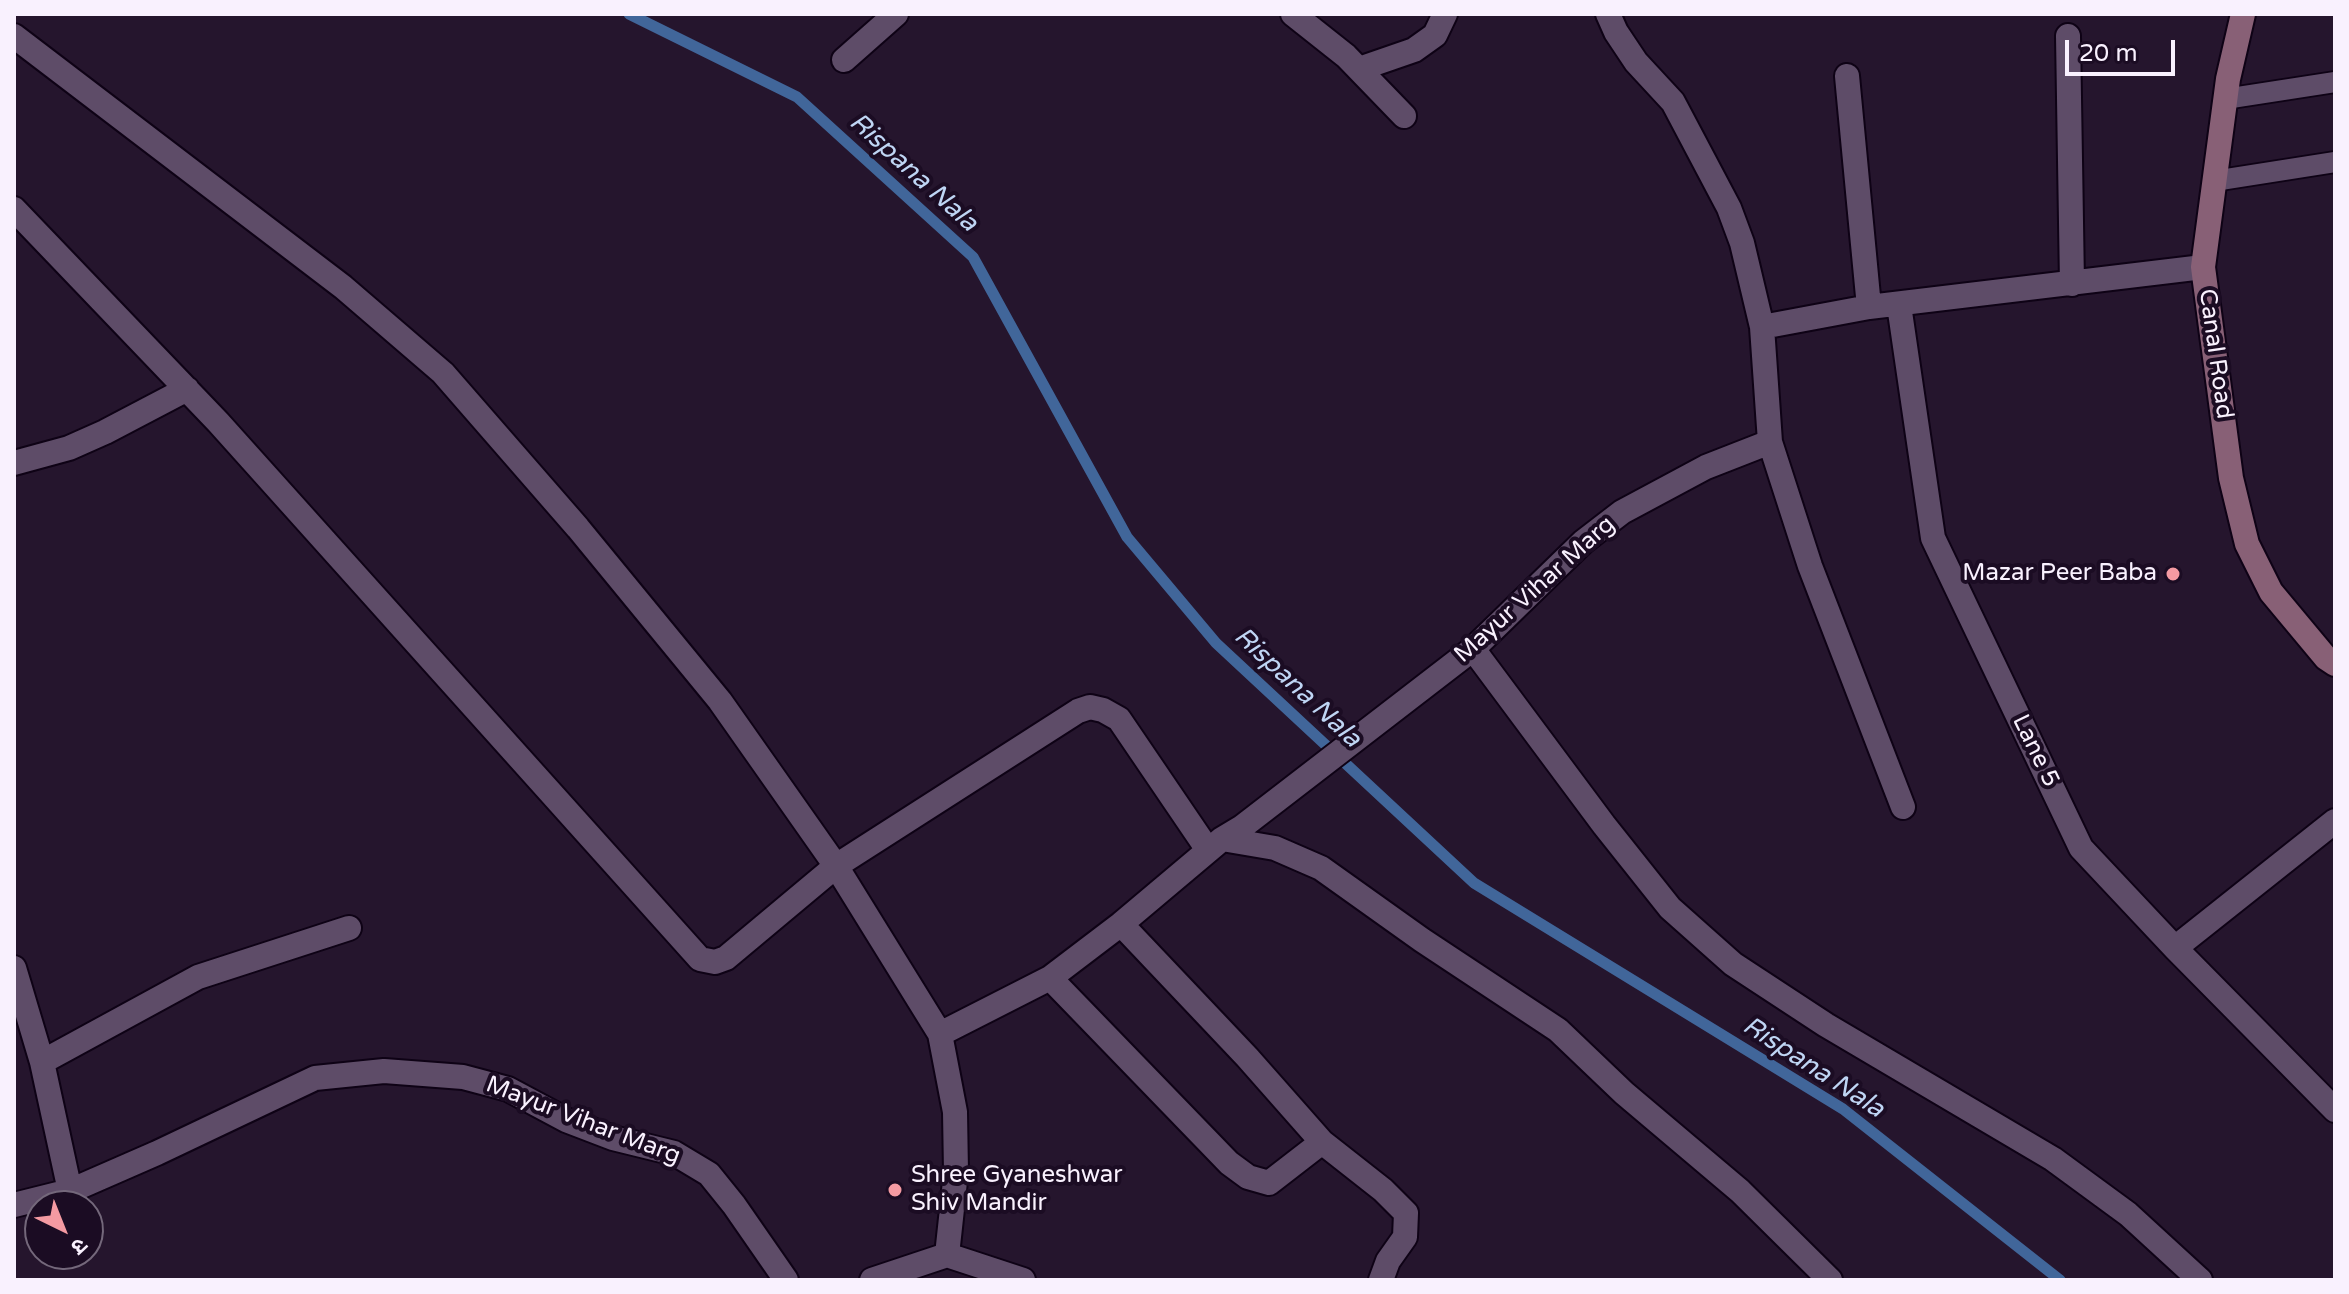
<!DOCTYPE html>
<meta charset="utf-8">
<style>
body{margin:0}
#map{position:relative;width:2349px;height:1294px;overflow:hidden;background:#25152d;font-family:"Varela Round","Noto Sans Devanagari",sans-serif}
canvas{display:block}
.frame{position:absolute;inset:0;border:16px solid #f9f1fe;pointer-events:none}
.north{position:absolute;left:24px;top:1190px;width:80px;height:80px;box-sizing:border-box;background:#1b0c23;border:2px solid #74687b;border-radius:50%;rotate:137deg;font-size:22px;font-weight:700;line-height:32px;text-align:center;color:#f9f1fe}
.north::after{content:'';display:block;margin:auto;width:28px;height:36px;background:#f49aa2;clip-path:polygon(50% 0,100% 100%,50% 72%,0 100%)}
.scale{position:absolute;left:2065px;top:40px;width:110px;height:36px;box-sizing:border-box;border:4px solid #f9f1fe;border-top:0;padding-left:10px;font-size:24px;line-height:28px;white-space:nowrap;color:#f9f1fe;-webkit-text-stroke:6px #1b0c23;paint-order:stroke}
</style>
<div id="map">
<canvas width="2349" height="1294"></canvas>
<div class="frame"></div>
<div class="north">उ</div>
<div class="scale">20 m</div>
</div>
<script>
const ctx = document.querySelector('canvas').getContext('2d');
ctx.lineJoin = 'round';
const shape = rows => new Path2D(rows.map(r => 'M' + r).join(''));
function trace(path, color, width, dash) { ctx.strokeStyle = color; ctx.lineWidth = width; ctx.lineCap = dash ? 'butt' : 'round'; ctx.setLineDash(dash || []); ctx.stroke(path); }
function write(font, color, halo, rows, align = 'center') {
  ctx.font = font + ' "Varela Round",sans-serif'; ctx.lineWidth = 8; ctx.setLineDash([]); ctx.textBaseline = 'middle'; ctx.strokeStyle = halo; ctx.fillStyle = color; for (const [text, x, y, turn = 0] of rows) {
    ctx.save(); ctx.translate(x, y); ctx.rotate((+turn || 0) * Math.PI / 180); ctx.textAlign = isNaN(turn) ? turn : align; if (halo) ctx.strokeText(text, 0, 0); ctx.fillText(text, 0, 0); ctx.restore();
  }
}
const stream = shape([
 [629,14,797,97,973,257,1127,537,1216,643,1474,883,1843,1109,2060,1280]
]);
const lane = shape([
 [2225,99,2335,82],
 [2214,181,2335,162]
]);
const street = shape([
 [1293,14,1346,56,1404,116],
 [14,36,343,287,443,373,578,528,720,701,836,866,940,1034,955,1112,956,1172,947,1255,872,1280],
 [2068,36,2072,284],
 [844,60,896,14],
 [1359,69,1414,50,1435,35,1445,14],
 [1847,76,1869,307],
 [14,209,218,422,700,959,715,962,726,958,836,866,1078,711,1090,707,1103,710,1119,719,1208,850],
 [1899,305,1933,538,2081,848,2175,948,2335,1110],
 [1762,327,1869,307,2203,267],
 [1770,442,1810,566,1903,807],
 [14,463,69,448,105,432,187,389],
 [1473,649,1604,825,1670,908,1733,964,1826,1025,2053,1159,2128,1214,2200,1280],
 [1222,839,1275,848,1321,868,1422,940,1558,1030,1624,1093,1740,1191,1830,1280],
 [1121,924,1247,1057,1322,1142,1383,1190,1406,1213,1405,1237,1388,1261,1381,1280],
 [2175,948,2335,821],
 [14,968,42,1062,70,1191],
 [1050,978,1229,1163,1248,1177,1269,1183,1322,1142],
 [940,1034,1050,978,1121,924,1222,839,1242,827,1473,649,1583,542,1622,512,1706,467,1770,442,1762,327,1742,243,1729,208,1673,102,1636,62,1616,32,1608,14],
 [42,1062,198,977,349,928],
 [14,1205,70,1191,157,1153,315,1078,384,1071,463,1077,508,1089,566,1120,613,1138,674,1153,709,1174,734,1205,786,1280],
 [947,1255,1023,1280]
]);
const secondary = shape([
 [2243,14,2228,79,2203,267,2231,478,2247,544,2271,592,2326,658,2335,664]
]);
const markers = [
 [2173,574,8,"#f49aa2"],
 [895,1190,8,"#f49aa2"]
];
const streetNames = [
 ["Canal Road",2215,354,82],
 ["Mayur Vihar Marg",1535,590,-42],
 ["Lane 5",2035,751,64],
 ["Mayur Vihar Marg",583,1121,21]
];
const poiNames = [
 ["Mazar Peer Baba",2157,574],
 ["Shree Gyaneshwar",911,1176,"left"],
 ["Shiv Mandir",911,1204,"left"]
];
const waterNames = [
 ["Rispana Nala",913,173,42],
 ["Rispana Nala",1297,688,43],
 ["Rispana Nala",1813,1068,33]
];
trace(stream, '#41669a', 11);
trace(lane, '#0e0215', 24);
trace(street, '#0e0215', 28);
trace(secondary, '#0e0215', 28);
trace(lane, '#5e4c68', 20);
trace(street, '#5e4c68', 24);
trace(secondary, '#886076', 24);
for (const [x, y, r, color] of markers) { const dot = new Path2D(); dot.arc(x, y, r, 0, 2 * Math.PI); ctx.fillStyle = color; ctx.fill(dot); trace(dot, '#1b0c23', 3); }
write('24px', '#f9f1fe', '#1b0c23', streetNames);
write('24px', '#f9f1fe', '#1b0c23', poiNames, 'right');
write('italic 26px', '#bfd5f4', '#1b0c23', waterNames);
</script>
